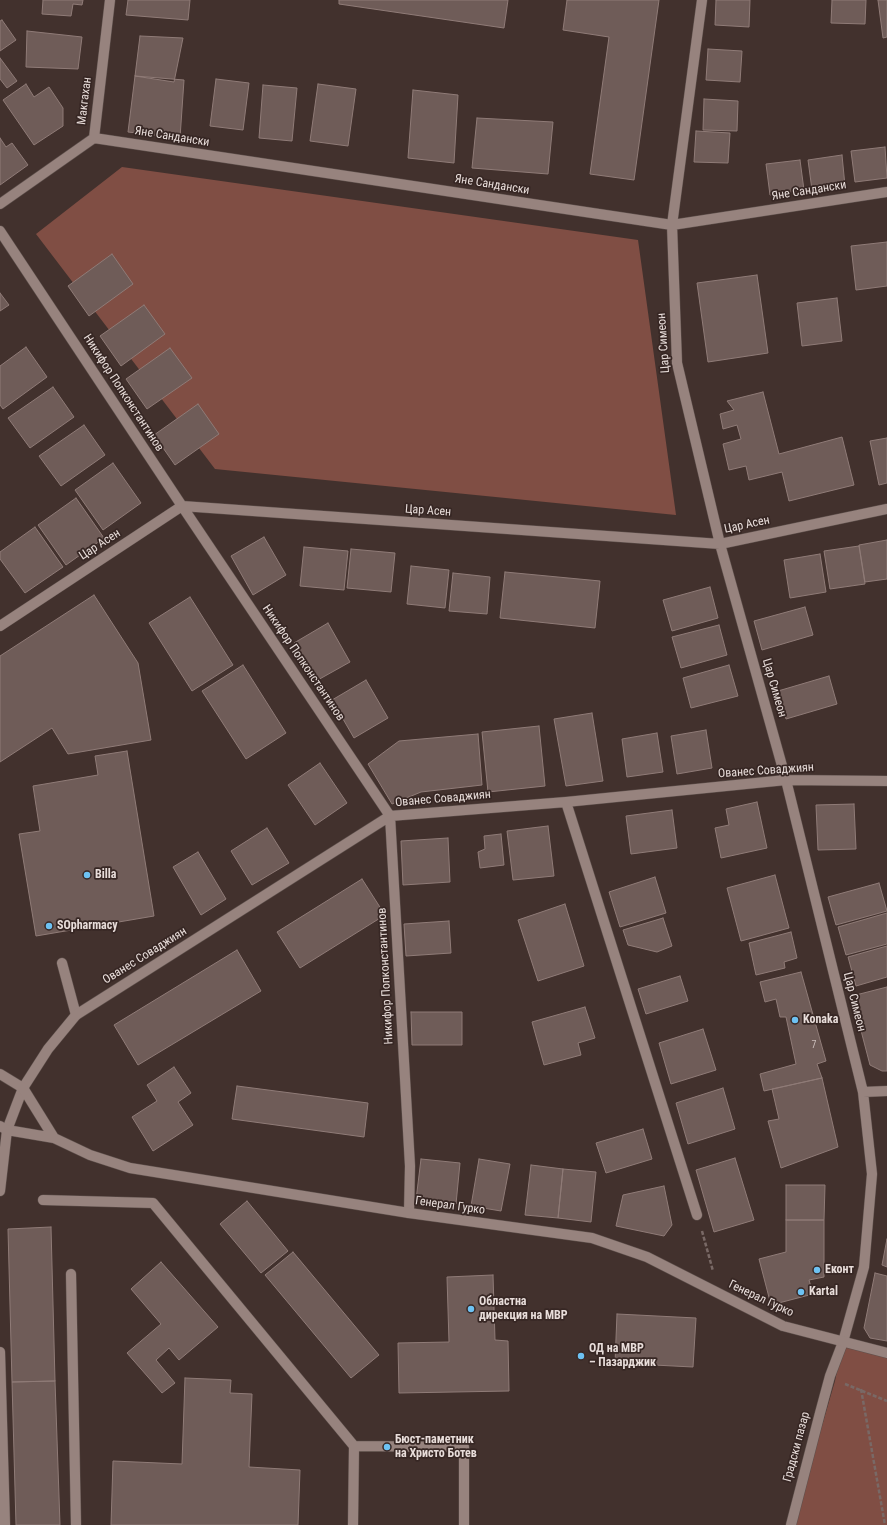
<!DOCTYPE html>
<meta charset="utf-8">
<style>
body{margin:0}
canvas{display:block;background:#42312d}
</style>
<canvas width="887" height="1525"></canvas>
<script>
const ctx = document.querySelector('canvas').getContext('2d');
ctx.lineJoin = 'round';
function fill(path, color) { ctx.fillStyle = color; ctx.fill(path, 'evenodd'); }
const shape = rows => new Path2D(rows.map(r => 'M' + r).join(''));
function trace(path, color, width, dash) { ctx.strokeStyle = color; ctx.lineWidth = width; ctx.lineCap = dash ? 'butt' : 'round'; ctx.setLineDash(dash || []); ctx.stroke(path); }
function write(font, color, halo, rows, align = 'center') {
  ctx.font = font + ' "Roboto Condensed",sans-serif'; ctx.lineWidth = 3.5; ctx.setLineDash([]); ctx.textBaseline = 'middle'; ctx.strokeStyle = halo; ctx.fillStyle = color; for (const [text, x, y, turn = 0] of rows) {
    ctx.save(); ctx.translate(x, y); ctx.rotate((+turn || 0) * Math.PI / 180); ctx.textAlign = isNaN(turn) ? turn : align; if (halo) ctx.strokeText(text, 0, 0); ctx.fillText(text, 0, 0); ctx.restore();
  }
}
const green = shape([
 [122,167,638,240,676,515,215,469,36,234],
 [843,1342,887,1353,887,1525,793,1525,835,1381]
]);
const building = shape([
 [43,0,83,0,82,5,73,4,71,16,42,14,43,0],
 [128,0,190,0,188,20,126,15,128,0],
 [339,0,508,0,504,28,339,4,339,0],
 [567,0,659,0,634,180,590,174,609,37,563,30,567,0],
 [716,0,750,0,749,27,715,25,716,0],
 [832,0,866,0,865,24,831,23,832,0],
 [878,0,887,0,887,37,883,38,878,0],
 [2,20,16,40,0,51,0,21,2,20],
 [27,31,82,37,78,69,26,67,27,31],
 [140,36,183,38,174,82,135,76,140,36],
 [708,49,742,51,740,82,706,80,708,49],
 [0,58,17,81,7,88,0,79,0,58],
 [135,76,184,80,180,138,128,132,135,76],
 [216,79,249,83,243,130,210,126,216,79],
 [26,84,34,97,49,87,63,108,63,126,34,145,3,100,26,84],
 [318,84,356,89,348,146,310,141,318,84],
 [263,85,297,88,292,141,259,138,263,85],
 [413,90,458,95,454,163,408,158,413,90],
 [704,99,738,101,737,131,703,130,704,99],
 [477,118,553,122,548,174,472,168,477,118],
 [696,131,730,133,728,163,694,162,696,131],
 [0,138,6,147,12,143,28,165,0,185,0,138],
 [885,147,887,178,855,182,851,151,885,147],
 [842,155,845,186,812,190,808,160,842,155],
 [800,160,804,190,770,195,766,164,800,160],
 [887,242,887,286,856,290,851,246,887,242],
 [112,254,133,284,89,316,68,286,112,254],
 [757,275,768,353,708,362,697,283,757,275],
 [0,293,9,305,0,311,0,293],
 [837,298,842,341,802,346,797,303,837,298],
 [144,305,165,334,121,366,100,336,144,305],
 [26,347,47,377,3,409,0,405,0,366,26,347],
 [170,348,192,378,147,409,126,379,170,348],
 [53,387,74,417,30,448,8,418,53,387],
 [763,392,779,454,842,437,854,485,789,501,782,472,749,480,746,466,729,470,723,444,741,439,737,425,723,429,720,414,734,410,727,401,763,392],
 [198,404,219,434,175,465,154,435,198,404],
 [84,425,105,455,61,486,39,456,84,425],
 [887,438,887,483,879,485,870,441,887,438],
 [113,463,141,503,103,530,75,490,113,463],
 [76,498,104,538,66,565,38,525,76,498],
 [35,527,63,567,25,593,0,559,0,552,35,527],
 [264,537,286,575,253,595,231,556,264,537],
 [887,540,887,579,865,582,859,545,887,540],
 [859,546,865,584,830,589,824,551,859,546],
 [304,547,348,551,344,590,300,586,304,547],
 [351,549,395,553,391,592,347,588,351,549],
 [820,554,826,592,790,598,784,560,820,554],
 [411,566,449,570,445,608,407,604,411,566],
 [505,572,600,581,595,628,500,618,505,572],
 [453,573,490,577,487,614,449,611,453,573],
 [710,587,718,618,672,631,663,600,710,587],
 [94,595,138,663,151,740,68,754,52,728,0,762,0,656,94,595],
 [190,597,233,665,192,691,149,623,190,597],
 [805,607,813,635,762,650,754,621,805,607],
 [328,623,350,662,316,681,294,643,328,623],
 [719,625,727,655,681,668,672,637,719,625],
 [243,665,286,733,246,759,202,691,243,665],
 [729,665,738,696,691,708,683,678,729,665],
 [829,676,837,704,786,719,778,691,829,676],
 [366,680,388,718,354,738,332,700,366,680],
 [592,713,603,781,566,786,554,719,592,713],
 [539,726,545,786,488,792,482,732,539,726],
 [706,730,712,768,677,774,671,736,706,730],
 [657,733,663,772,627,777,622,739,657,733],
 [478,734,482,785,421,792,392,804,368,764,399,741,478,734],
 [127,751,154,916,36,936,19,834,40,831,33,786,98,775,95,756,127,751],
 [320,763,347,803,315,825,288,785,320,763],
 [757,802,767,848,721,858,715,828,729,825,726,809,757,802],
 [854,804,856,849,818,850,816,805,854,804],
 [672,810,677,848,631,854,626,816,672,810],
 [548,826,554,876,513,880,507,831,548,826],
 [267,828,289,863,252,885,231,851,267,828],
 [501,834,504,865,480,868,478,852,485,849,484,836,501,834],
 [448,838,450,882,403,885,401,841,448,838],
 [198,852,226,899,201,915,173,867,198,852],
 [775,875,789,928,741,941,727,888,775,875],
 [655,877,666,913,620,927,609,892,655,877],
 [362,879,385,915,300,968,277,932,362,879],
 [879,883,887,911,836,925,828,897,879,883],
 [565,904,584,966,538,981,518,920,565,904],
 [887,913,887,944,846,955,838,927,887,913],
 [663,918,672,946,657,952,628,945,623,930,663,918],
 [449,921,451,953,406,956,404,924,449,921],
 [791,932,797,958,784,962,785,968,756,975,749,943,791,932],
 [887,946,887,977,856,986,848,957,887,946],
 [237,950,261,991,138,1065,114,1025,237,950],
 [801,972,826,1061,817,1064,822,1078,764,1091,760,1074,796,1064,786,1017,780,1017,776,999,765,1002,760,982,801,972],
 [680,976,688,1001,646,1014,638,989,680,976],
 [887,987,887,1071,882,1071,870,1065,852,996,887,987],
 [585,1007,595,1038,578,1043,581,1055,544,1065,532,1022,585,1007],
 [411,1012,462,1012,462,1045,412,1045,411,1012],
 [703,1029,716,1070,671,1084,659,1043,703,1029],
 [174,1067,191,1093,178,1102,193,1125,153,1151,132,1117,157,1101,147,1085,174,1067],
 [822,1078,838,1147,781,1168,768,1121,779,1119,772,1089,822,1078],
 [237,1086,368,1103,364,1137,232,1119,237,1086],
 [723,1088,735,1129,688,1144,676,1103,723,1088],
 [643,1129,652,1159,606,1173,596,1143,643,1129],
 [735,1158,754,1220,714,1232,696,1170,735,1158],
 [421,1159,460,1163,456,1204,416,1200,421,1159],
 [479,1159,510,1164,501,1211,471,1206,479,1159],
 [531,1165,563,1169,558,1218,525,1215,531,1165],
 [563,1169,596,1172,591,1222,558,1218,563,1169],
 [786,1185,825,1185,824,1220,786,1220,786,1185],
 [664,1186,672,1225,664,1236,616,1226,623,1195,664,1186],
 [247,1201,288,1251,261,1273,220,1224,247,1201],
 [786,1220,824,1220,824,1277,809,1280,813,1294,771,1305,759,1259,786,1252,786,1220],
 [51,1227,55,1381,12,1382,8,1229,51,1227],
 [887,1239,887,1267,882,1265,887,1239],
 [293,1252,379,1355,351,1378,265,1275,293,1252],
 [161,1262,218,1327,179,1360,169,1348,156,1360,175,1383,162,1393,127,1353,161,1324,131,1289,161,1262],
 [875,1273,887,1276,887,1341,870,1338,864,1328,875,1273],
 [493,1275,495,1340,508,1341,509,1391,399,1393,398,1343,449,1342,447,1277,493,1275],
 [617,1314,696,1318,693,1367,615,1363,617,1314],
 [185,1378,231,1380,230,1393,252,1394,249,1467,300,1470,298,1525,111,1525,113,1461,182,1464,185,1378],
 [55,1381,60,1525,16,1525,12,1382,55,1381]
]);
const path = shape([
 [702,1231,713,1271],
 [845,1384,887,1401],
 [861,1389,885,1525]
]);
const lane = shape([
 [62,963,76,1015],
 [71,1274,76,1525]
]);
const street = shape([
 [702,0,672,225,677,363,720,544,786,780,863,1092,872,1174,864,1267,843,1342,830,1376,820,1413,791,1525],
 [94,138,672,225,887,192],
 [0,204,94,138,110,0],
 [0,231,182,506,390,816,410,1166,409,1213],
 [0,626,182,506,720,544,887,509],
 [566,802,697,1215],
 [863,1092,887,1091],
 [7,1130,23,1088,48,1049,76,1015,390,816,566,802,786,780,887,781],
 [43,1200,153,1203,354,1446,353,1525],
 [354,1446,464,1447,464,1525]
]);
const secondary = shape([
 [0,1074,23,1088,54,1138,90,1155,130,1168,409,1213,592,1238,647,1257,783,1326,887,1353],
 [0,1126,7,1130,54,1138],
 [0,1191,7,1130],
 [0,1352,5,1525]
]);
const markers = [
 [87,875,4,"#6dc2f3"],
 [49,926,4,"#6dc2f3"],
 [795,1020,4,"#6dc2f3"],
 [817,1270,4,"#6dc2f3"],
 [801,1292,4,"#6dc2f3"],
 [471,1309,4,"#6dc2f3"],
 [581,1356,4,"#6dc2f3"],
 [387,1447,4,"#6dc2f3"]
];
const numberNames = [
 ["7",814,1045]
];
const streetNames = [
 ["Макгахан",85,101,-83],
 ["Яне Сандански",172,137,9],
 ["Яне Сандански",492,185,9],
 ["Яне Сандански",809,191,-9],
 ["Цар Симеон",664,343,-94],
 ["Никифор Попконстантинов",123,393,57],
 ["Цар Асен",428,511,4],
 ["Цар Асен",747,525,-12],
 ["Цар Асен",100,545,-33],
 ["Никифор Попконстантинов",303,663,56],
 ["Цар Симеон",774,688,74],
 ["Ованес Соваджиян",766,771,-4],
 ["Ованес Соваджиян",443,799,-5],
 ["Ованес Соваджиян",145,956,-32],
 ["Никифор Попконстантинов",386,976,-93],
 ["Цар Симеон",854,1002,76],
 ["Генерал Гурко",450,1206,8],
 ["Генерал Гурко",761,1299,25],
 ["Градски пазар",797,1447,-75]
];
const poiNames = [
 ["Billa",95,875],
 ["SOpharmacy",57,926],
 ["Konaka",803,1020],
 ["Еконт",825,1270],
 ["Kartal",809,1292],
 ["Областна",479,1302],
 ["дирекция на МВР",479,1316],
 ["ОД на МВР",589,1349],
 ["– Пазарджик",589,1363],
 ["Бюст-паметник",395,1440],
 ["на Христо Ботев",395,1454]
];
fill(green, '#804e44');
fill(building, '#6f5c58');
trace(building, '#8f7b77', 1);
trace(lane, '#5e504c', 11);
trace(street, '#5e504c', 11);
trace(secondary, '#5e504c', 11);
trace(path, '#796966', 2.5, [4, 2]);
trace(lane, '#97837e', 10);
trace(street, '#97837e', 10);
trace(secondary, '#97837e', 10);
for (const [x, y, r, color] of markers) { const dot = new Path2D(); dot.arc(x, y, r, 0, 2 * Math.PI); ctx.fillStyle = color; ctx.fill(dot); trace(dot, '#372724', 1.5); }
write('10px', '#cabdba', null, numberNames);
write('12px', '#e8ddda', '#372724', streetNames);
write('bold 12px', '#e8ddda', '#372724', poiNames, 'left');
</script>
